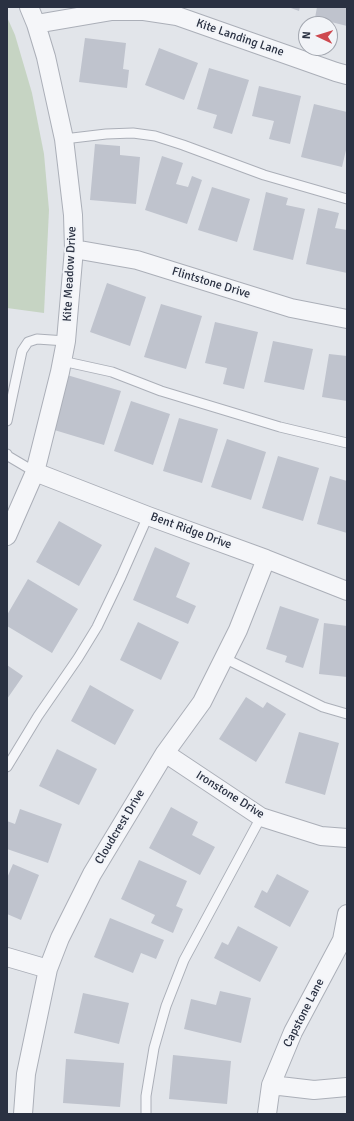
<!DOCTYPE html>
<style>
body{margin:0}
#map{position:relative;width:354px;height:1121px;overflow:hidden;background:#e2e5ea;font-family:Signika,sans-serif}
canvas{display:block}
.frame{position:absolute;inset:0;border:8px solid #2a3142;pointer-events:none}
.north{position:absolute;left:298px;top:16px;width:40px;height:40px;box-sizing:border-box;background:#f2f4f8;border:1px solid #a2a6af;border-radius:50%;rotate:274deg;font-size:11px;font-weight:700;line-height:16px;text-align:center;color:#2a3142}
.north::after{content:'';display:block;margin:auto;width:14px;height:18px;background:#ce4950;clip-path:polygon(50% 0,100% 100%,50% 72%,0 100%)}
</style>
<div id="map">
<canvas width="354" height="1121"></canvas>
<div class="frame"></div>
<div class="north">N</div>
</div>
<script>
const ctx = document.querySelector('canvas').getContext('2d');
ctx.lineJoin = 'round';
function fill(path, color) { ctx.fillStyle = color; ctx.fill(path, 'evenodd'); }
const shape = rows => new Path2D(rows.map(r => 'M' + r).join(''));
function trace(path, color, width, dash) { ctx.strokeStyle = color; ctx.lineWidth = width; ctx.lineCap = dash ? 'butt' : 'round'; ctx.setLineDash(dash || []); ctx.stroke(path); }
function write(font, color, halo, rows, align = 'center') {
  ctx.font = font + ' Signika,sans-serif'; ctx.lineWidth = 4; ctx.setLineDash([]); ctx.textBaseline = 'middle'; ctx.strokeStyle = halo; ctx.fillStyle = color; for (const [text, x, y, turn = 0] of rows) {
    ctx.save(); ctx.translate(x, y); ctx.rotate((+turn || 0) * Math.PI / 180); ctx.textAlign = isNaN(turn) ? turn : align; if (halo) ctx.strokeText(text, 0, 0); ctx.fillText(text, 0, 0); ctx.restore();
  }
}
const green = shape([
 [7,17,15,35,32,93,44,154,49,210,44,313,7,308]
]);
const building = shape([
 [288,7,300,7,299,11],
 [317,7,347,7,347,26,315,18],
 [85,38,126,43,123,69,129,70,127,88,79,82],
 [159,48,198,63,184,100,145,85],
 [209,68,249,80,232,134,213,128,217,115,197,109],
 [259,86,301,96,290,144,269,139,274,121,252,116],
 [314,104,347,112,347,146,342,167,301,157],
 [95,144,120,146,120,155,140,157,136,204,90,200],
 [162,156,183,163,176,184,188,187,192,176,202,180,187,224,145,210],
 [212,187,250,199,237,242,198,230],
 [266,192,288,198,286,205,305,209,293,260,253,250],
 [318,208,339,213,335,228,347,230,347,273,306,264],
 [107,283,146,297,130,346,90,332],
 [161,304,202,316,186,369,144,357],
 [215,322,258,332,244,389,223,384,227,368,205,363],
 [273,341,313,349,304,390,264,382],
 [329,354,347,356,347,401,322,397],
 [67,375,121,391,104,445,51,429],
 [131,401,170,414,153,465,114,451],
 [179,418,218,429,202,483,163,471],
 [227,439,266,452,251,500,211,487],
 [278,456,319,468,303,521,262,508],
 [330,476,347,481,347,533,317,524],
 [59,521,102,545,79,586,36,562],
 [155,547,190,563,176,597,196,606,188,624,133,600],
 [28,579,78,609,52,653,7,626,7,615],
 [280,606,319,619,303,668,285,662,287,656,266,649],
 [138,622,179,642,161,680,120,660],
 [324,623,347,626,347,677,319,674],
 [7,665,23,676,7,699],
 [90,685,134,710,115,745,71,721],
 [246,697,263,708,267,702,286,714,256,762,219,739],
 [299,732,339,743,325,795,285,783],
 [57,749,97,769,79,805,39,786],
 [171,807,198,822,192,835,215,847,200,875,149,848],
 [20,809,62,824,48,863,7,849,7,821,15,824],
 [139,860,187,881,176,906,183,909,173,933,151,923,155,915,121,899],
 [13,864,39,875,21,920,7,914,7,878],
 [277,874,309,891,290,927,254,907,262,890,267,893],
 [110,918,164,940,156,959,141,953,133,973,94,957],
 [238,926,278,947,260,982,214,958,222,942,228,945],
 [220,991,251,998,241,1043,184,1029,191,999,216,1005],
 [83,993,129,1003,119,1044,74,1033],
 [173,1055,231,1061,227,1104,169,1099],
 [66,1059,124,1063,120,1107,63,1103]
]);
const service = shape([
 [64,139,106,134,133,133,155,136,183,145,264,175,347,199],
 [62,361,112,372,161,391,280,427,347,443],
 [7,421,22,351,28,342,37,339,66,341],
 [7,454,8,456,35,472],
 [224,658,323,707,347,714],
 [7,767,38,716,78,658,97,627,121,577,148,516],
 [146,1114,146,1096,154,1048,166,1006,184,960,261,817]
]);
const minor = shape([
 [36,24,112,11,144,11,177,16,336,72,347,75],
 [74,249,137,260,291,308,347,319],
 [35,472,148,516,266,559,347,591],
 [7,536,35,472,60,372,66,341,74,249,73,215,64,139,46,57,36,24,29,7],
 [165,753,261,817,321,836,347,838],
 [7,957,48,969],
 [271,1085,314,1090,347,1087],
 [23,1114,26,1074,48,969,60,938,92,874,165,753,202,702,238,630,266,559],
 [267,1114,271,1085,293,1032,342,940,347,914]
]);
const streetNames = [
 ["Kite Landing Lane",240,38,19],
 ["Kite Meadow Drive",70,274,-87],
 ["Flintstone Drive",211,283,17],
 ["Bent Ridge Drive",191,531,20],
 ["Ironstone Drive",230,795,32],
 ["Cloudcrest Drive",120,827,-59],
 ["Capstone Lane",304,1013,-63]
];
fill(green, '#c6d4c3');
fill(building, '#bfc3cd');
trace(service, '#abafb8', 11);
trace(minor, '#abafb8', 20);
trace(service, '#f5f6f9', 9);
trace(minor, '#f5f6f9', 18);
write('12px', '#2a3142', '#f2f4f8', streetNames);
</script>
